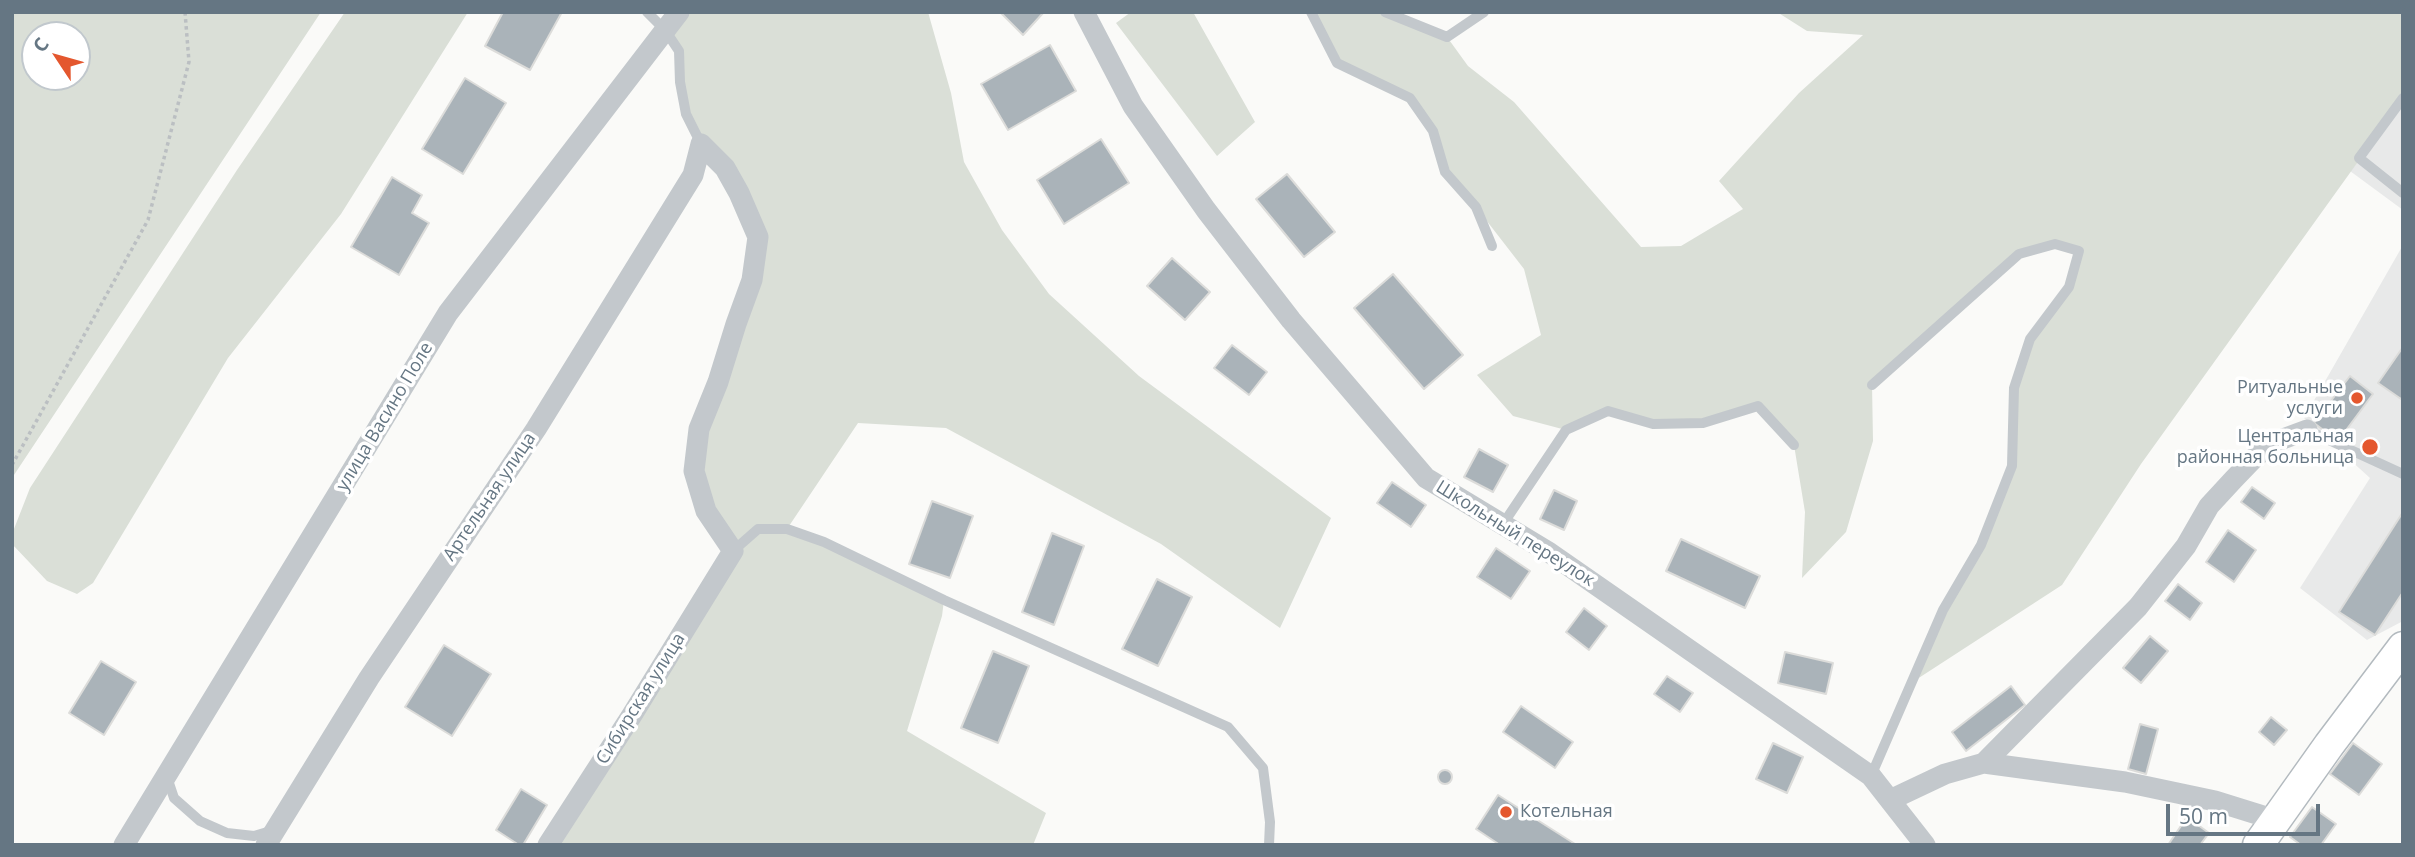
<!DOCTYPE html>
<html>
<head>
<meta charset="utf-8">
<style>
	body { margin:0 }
	#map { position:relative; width:2415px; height:857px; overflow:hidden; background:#fafaf8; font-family:"Open Sans",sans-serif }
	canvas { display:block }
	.frame { position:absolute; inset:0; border:14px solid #657683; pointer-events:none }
	.north { position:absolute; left:21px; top:21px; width:70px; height:70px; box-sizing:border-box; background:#fff; border:2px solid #c1c8cd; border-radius:50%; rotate:306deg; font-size:19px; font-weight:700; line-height:28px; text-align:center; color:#657683 }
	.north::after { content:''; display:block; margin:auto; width:24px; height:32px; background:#e4572e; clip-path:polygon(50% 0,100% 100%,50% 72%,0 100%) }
	.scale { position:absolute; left:2166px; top:804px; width:154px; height:32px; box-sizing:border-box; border:4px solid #657683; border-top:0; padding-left:9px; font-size:21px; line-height:24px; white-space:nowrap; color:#657683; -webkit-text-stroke:5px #fff; paint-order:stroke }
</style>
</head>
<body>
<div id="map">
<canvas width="2415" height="857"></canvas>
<div class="frame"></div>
<div class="north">С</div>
<div class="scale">50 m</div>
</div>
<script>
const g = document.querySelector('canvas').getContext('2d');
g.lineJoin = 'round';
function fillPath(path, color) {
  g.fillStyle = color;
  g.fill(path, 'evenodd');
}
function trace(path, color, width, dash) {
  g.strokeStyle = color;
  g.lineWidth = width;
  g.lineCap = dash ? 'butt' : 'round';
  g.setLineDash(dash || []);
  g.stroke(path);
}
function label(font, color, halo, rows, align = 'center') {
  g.font = font + ' "Open Sans",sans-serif';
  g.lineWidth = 7;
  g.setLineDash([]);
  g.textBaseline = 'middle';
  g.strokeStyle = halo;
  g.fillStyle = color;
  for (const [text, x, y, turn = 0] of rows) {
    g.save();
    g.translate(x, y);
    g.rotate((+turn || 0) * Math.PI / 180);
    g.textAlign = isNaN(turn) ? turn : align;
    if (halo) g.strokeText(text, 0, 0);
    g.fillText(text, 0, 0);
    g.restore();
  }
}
const built = new Path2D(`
	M2403,102V210L2350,171Z
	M2403,245V621L2367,640L2300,588L2370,478L2304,418Z`);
const green = new Path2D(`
	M12,12H321L12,478ZM77,35V77H35V35Z
	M345,12H468L341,214L228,358L93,583L77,594L47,581L12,544V534L30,488L237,170Z
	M679,12H928L951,93L964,162L1002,230L1049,294L1139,376L1331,518L1280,628L1161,544L946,428L858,423L787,529L944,600L942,616L907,731L1046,813L1033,845H548L732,551L694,471L758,237L686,114L679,51L665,30Z
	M1131,12H1193L1255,122L1217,156L1116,23Z
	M1311,12H1385L1447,37L1468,66L1514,102L1641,247L1681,246L1743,209L1719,181L1799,93L1863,35L1807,31L1777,12H2403V99L2141,464L2062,585L1911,683L1981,545L2012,466L2014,388L2030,339L2069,287L2079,251L2055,244L2019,254L1872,384L1873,441L1846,532L1802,578L1805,512L1794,445L1758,406L1703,423L1653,424L1608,411L1566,430L1513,416L1477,375L1541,335L1524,269L1476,207L1445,172L1433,131L1410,98L1337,63Z`);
const building = new Path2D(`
	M503,12H562L530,70L485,46Z
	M1000,12H1044L1023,35Z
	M1050,45L1076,91L1008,130L981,84Z
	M465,78L506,103L463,174L422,149Z
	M1101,139L1129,183L1064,224L1037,180Z
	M1287,174L1335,232L1304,257L1256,199Z
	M392,177L422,195L412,213L429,223L399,275L351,247Z
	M1172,258L1210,292L1185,320L1147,286Z
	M1393,274L1463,355L1424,389L1354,308Z
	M1232,345L1267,372L1249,395L1214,368Z
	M2403,347V396L2401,399L2378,383Z
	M2350,376L2373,394L2338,441L2314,423Z
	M1479,449L1508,465L1493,492L1464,477Z
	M1392,482L1426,505L1411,527L1377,503Z
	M2252,487L2275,503L2264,519L2241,502Z
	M1554,490L1577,501L1564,530L1540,519Z
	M932,501L973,516L950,578L909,564Z
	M2403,512V592L2375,635L2339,612Z
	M2228,530L2256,550L2234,582L2206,562Z
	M1052,533L1084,546L1054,625L1022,612Z
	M1681,539L1760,576L1745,608L1666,571Z
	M1496,548L1530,571L1511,599L1477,577Z
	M1157,579L1192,597L1158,666L1122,649Z
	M2178,584L2202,603L2190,620L2165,601Z
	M1584,608L1607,626L1589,650L1566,632Z
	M2150,636L2168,651L2141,683L2123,668Z
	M444,645L491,674L452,736L405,707Z
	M993,651L1029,666L998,743L961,728Z
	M1785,652L1833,663L1826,694L1778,683Z
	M101,661L136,682L104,735L69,713Z
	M1667,676L1693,693L1680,712L1654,694Z
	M2011,686L2025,705L1966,751L1952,732Z
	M1521,706L1573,742L1555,768L1503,732Z
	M2271,717L2287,730L2274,745L2259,732Z
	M2140,724L2158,729L2146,774L2128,769Z
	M1773,743L1803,757L1787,793L1756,779Z
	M2353,743L2382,764L2359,795L2330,774Z
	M1438 777a7 7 0 1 1 14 0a7 7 0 1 1-14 0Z
	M521,789L547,805L523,845H519L496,830Z
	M1498,795L1575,844L1574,845H1500L1476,829Z
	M2312,807L2336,824L2321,845H2301L2290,837Z
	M2187,817L2209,833L2200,845H2168Z`);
const path = new Path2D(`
	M12,465L148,220L189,62L185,12`);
const lane = new Path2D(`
	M647,12L665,30L679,51L680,82L686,114L701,144
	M1311,12L1337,63L1410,98L1433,131L1445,172L1476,207L1492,246
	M1385,12L1447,37L1484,12
	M2403,98L2359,158L2403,193
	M2307,430L2403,474
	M1503,524L1566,430L1608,411L1653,424L1703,423L1758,406L1794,445
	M733,551L758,529H787L824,542L944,600L1228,727L1263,768L1270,822L1269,845
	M1871,776L1943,610L1981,545L2012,466L2014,388L2030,339L2069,287L2079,251L2055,244L2019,254L1872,385
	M167,777L174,798L200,821L227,833L254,836L274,830`);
const street = new Path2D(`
	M1084,12L1133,106L1206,210L1291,320L1426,478L1550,553L1871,776L1925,845
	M1984,763L2138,607L2186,546L2209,506L2233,480L2256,456L2280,440L2307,430
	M1890,800L1945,774L1984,763L2125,782L2215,801L2276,820
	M124,845L448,313L679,12
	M266,845L369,678L536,429L693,175L701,144
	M548,845L632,715L733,551L706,511L694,471L699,429L718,382L736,324L752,280L758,237L739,193L725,168L701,144`);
const secondary = new Path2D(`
	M2258,845L2329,745L2403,647`);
const markers = [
	[2357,398,7,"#e4572e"],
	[2370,447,9,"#e4572e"],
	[1506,812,7,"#e4572e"]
];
const poiNames = [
	["Ритуальные",2343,388],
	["услуги",2343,409],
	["Центральная",2354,437],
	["районная больница",2354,458],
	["Котельная",1520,812,"left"]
];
const streetNames = [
	["улица Васино Поле",385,417,-59],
	["Артельная улица",490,497,-56],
	["Школьный переулок",1515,534,32],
	["Сибирская улица",641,699,-58]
];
fillPath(built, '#e8e9e9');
fillPath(green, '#dadfd7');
fillPath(building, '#aab3b9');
trace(building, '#dcdcda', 2);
trace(secondary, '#b3babf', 33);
trace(path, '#bbbfc2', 3.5, [3.5, 3.5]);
trace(lane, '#c3c8cc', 10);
trace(street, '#c3c8cc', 21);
trace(secondary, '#fff', 30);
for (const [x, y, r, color] of markers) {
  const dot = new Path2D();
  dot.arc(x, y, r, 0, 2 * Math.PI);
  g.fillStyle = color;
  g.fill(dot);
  trace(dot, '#fff', 2.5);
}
label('18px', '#657683', '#fff', poiNames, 'right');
label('18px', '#657683', '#fff', streetNames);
</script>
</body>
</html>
